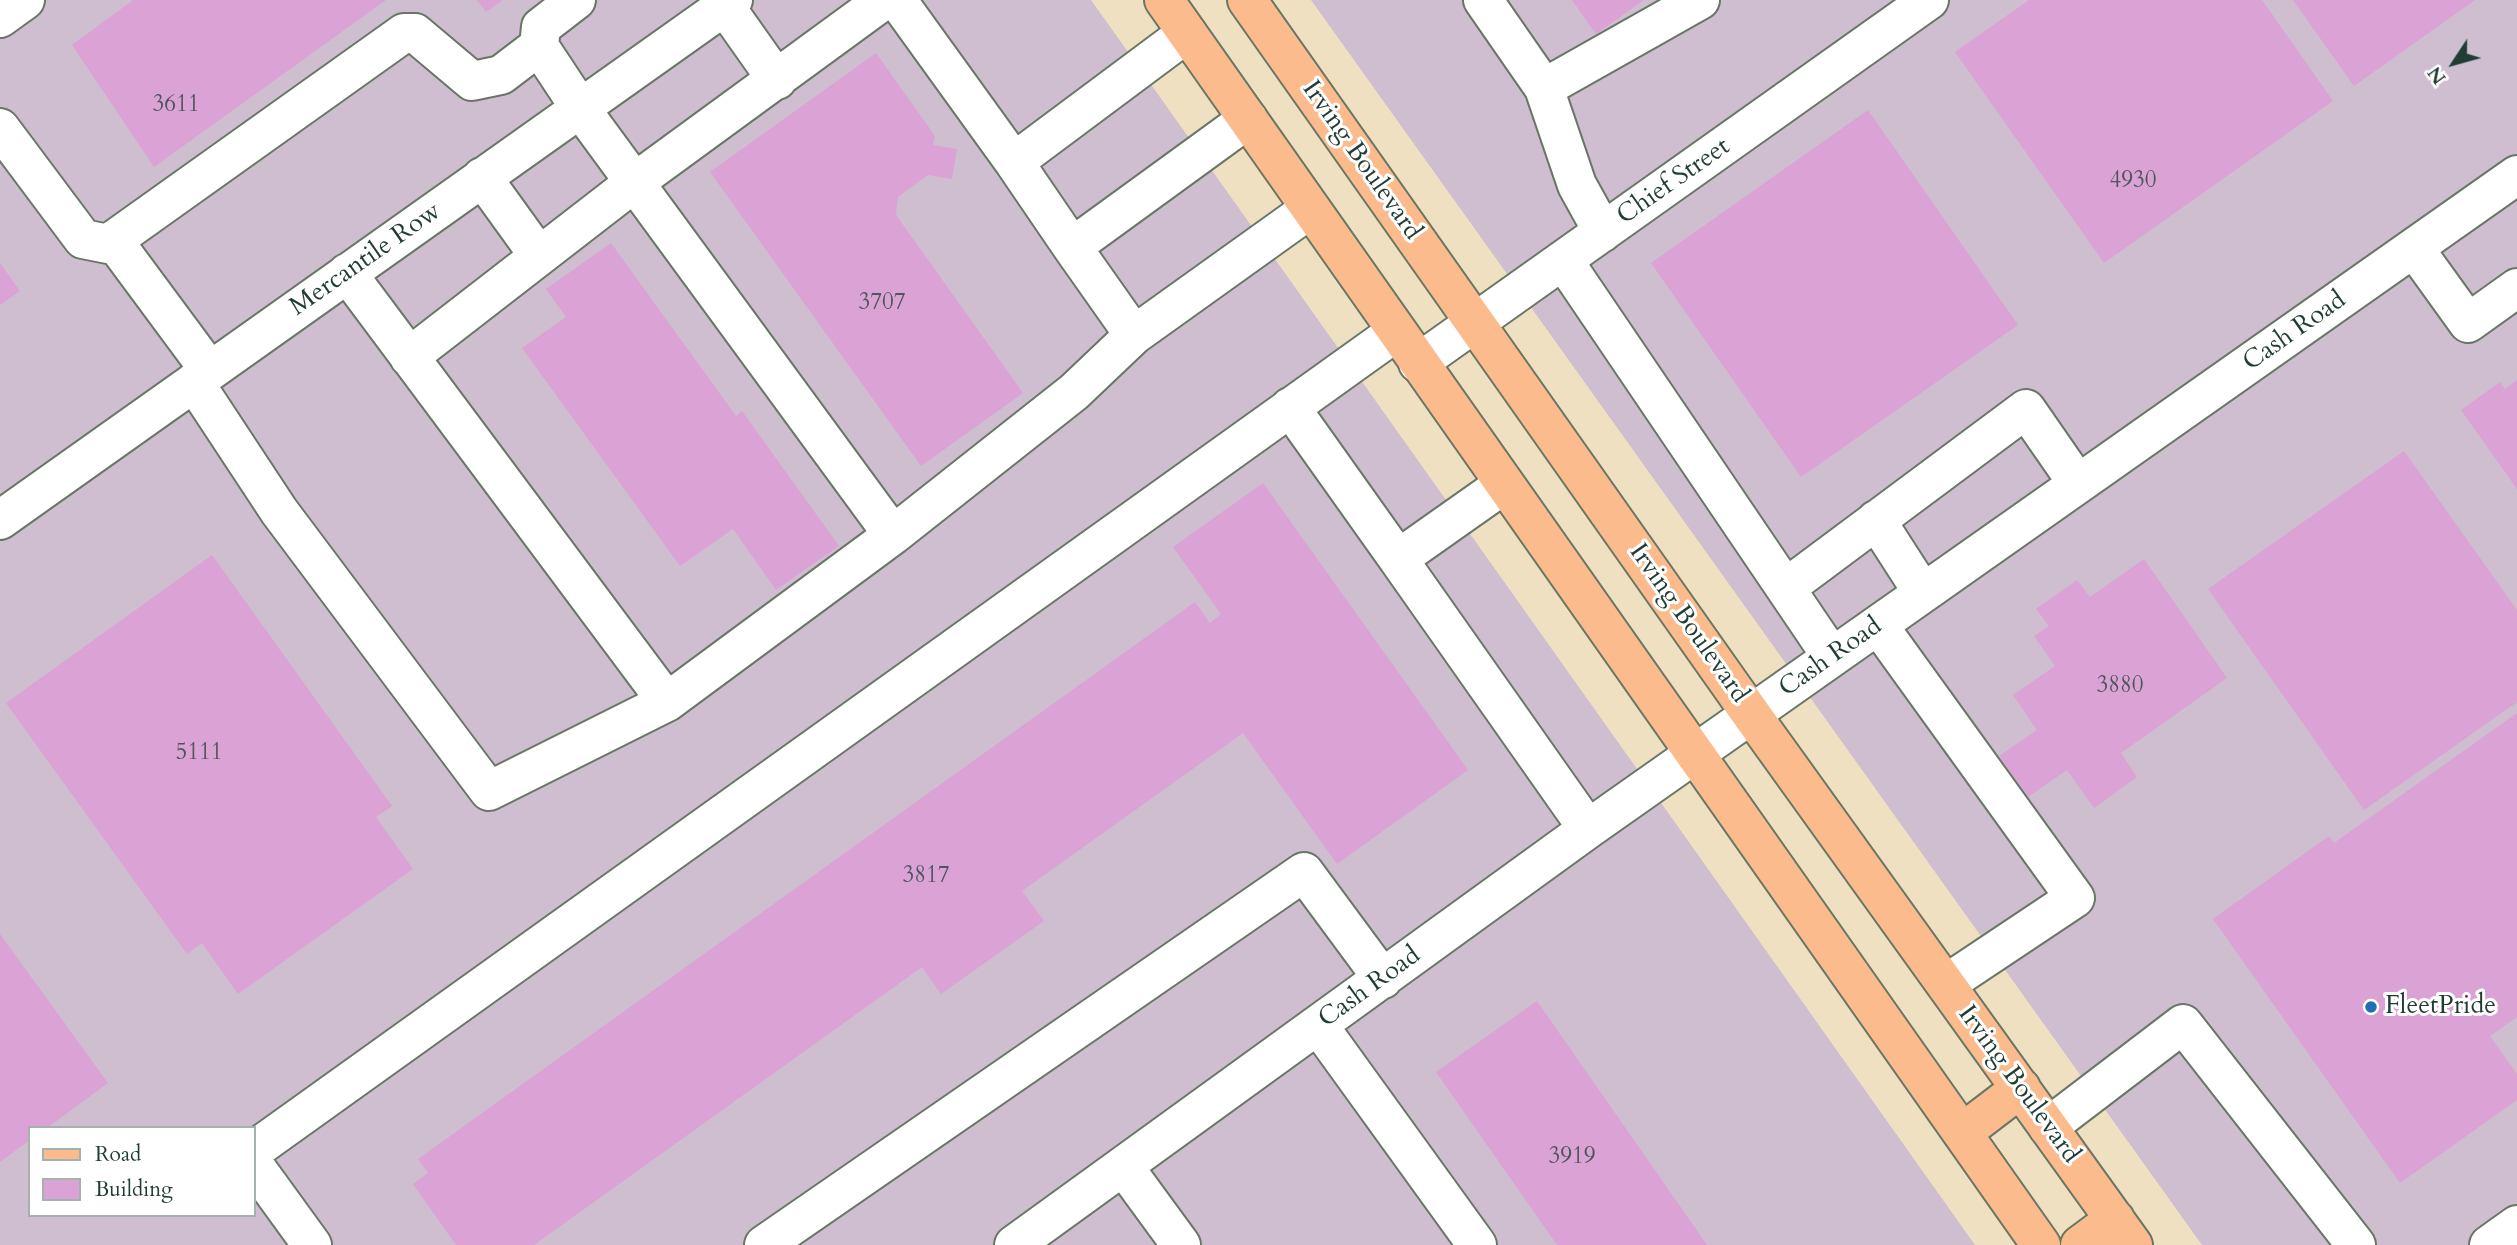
<!DOCTYPE html>
<html>
<head>
<meta charset="utf-8">
<style>
	body { margin:0 }
	#map { position:relative; width:2517px; height:1245px; overflow:hidden; background:#efe0c1; font-family:Cardo,serif }
	canvas { display:block }
	.legend { position:absolute; left:28px; top:1126px; width:228px; height:91px; box-sizing:border-box; background:#fff; border:2px solid #a5b1ae; margin:0; padding:9px 12px; list-style:none; font-size:21px; color:#1f3d34 }
	.legend li { display:flex; align-items:center; gap:14px; height:35px }
	.legend b { width:35px; border:2px solid #a5b1ae }
	.north { position:absolute; left:2419px; top:28px; width:70px; height:70px; -webkit-text-stroke:5px #fff; paint-order:stroke; rotate:234deg; font-size:19px; font-weight:700; line-height:28px; text-align:center; color:#1f3d34 }
	.north::after { content:''; display:block; margin:auto; width:24px; height:32px; background:#1f3d34; clip-path:polygon(50% 0,100% 100%,50% 72%,0 100%) }
</style>
</head>
<body>
<div id="map">
<canvas width="2517" height="1245"></canvas>
<ul class="legend">
<li><b style="height:9px;background:#fbbb8d"></b>Road</li>
<li><b style="height:19px;background:#dba3d5"></b>Building</li>
</ul>
<div class="north">N</div>
</div>
<script>
const g = document.querySelector('canvas').getContext('2d');
g.lineJoin = 'round';
function fillPath(path, color) {
  g.fillStyle = color;
  g.fill(path, 'evenodd');
}
function trace(path, color, width, dash) {
  g.strokeStyle = color;
  g.lineWidth = width;
  g.lineCap = dash ? 'butt' : 'round';
  g.setLineDash(dash || []);
  g.stroke(path);
}
function label(font, color, halo, rows, align = 'center') {
  g.font = font + ' Cardo,serif';
  g.lineWidth = 6;
  g.setLineDash([]);
  g.textBaseline = 'middle';
  g.strokeStyle = halo;
  g.fillStyle = color;
  for (const [text, x, y, turn = 0] of rows) {
    g.save();
    g.translate(x, y);
    g.rotate((+turn || 0) * Math.PI / 180);
    g.textAlign = isNaN(turn) ? turn : align;
    if (halo) g.strokeText(text, 0, 0);
    g.fillText(text, 0, 0);
    g.restore();
  }
}
const industrial = new Path2D(`
	M0,0H1091L1975,1245H0ZM30,1128H254V1215H30Z
	M1311,0H2517V1245H2202Z`);
const building = new Path2D(`
	M133,0H386L154,167L72,45Z
	M477,0H503L486,12Z
	M1572,0H1644L1596,34Z
	M2029,0H2262L2333,101L2104,263L1955,52Z
	M2293,0H2475L2354,86Z
	M876,53L935,136L933,145L957,149L952,179L928,175L898,197L896,215L1023,393L921,466L710,172Z
	M1868,110L2018,325L1801,477L1651,263Z
	M611,243L736,416L742,411L839,546L776,590L733,529L680,566L522,348L566,317L546,289Z
	M0,263L20,291L0,305Z
	M2517,380V489L2461,410L2500,382L2505,389Z
	M2404,451L2517,610V702L2364,810L2208,589Z
	M1263,483L1468,770L1337,864L1243,733L1022,891L1044,921L941,994L922,967L534,1245H456L413,1184L428,1173L418,1159L1195,602L1210,623L1221,614L1173,547Z
	M212,555L392,806L376,817L413,869L238,994L202,943L187,954L6,703Z
	M2144,559L2227,678L2121,753L2137,777L2094,808L2067,770L2028,797L1999,756L2037,730L2013,695L2055,666L2034,636L2049,626L2036,609L2077,580L2090,597Z
	M2517,713V1017L2490,1036L2517,1074V1100L2400,1183L2213,919L2329,836L2334,843Z
	M0,934L108,1083L47,1128H30V1140L0,1162Z
	M1537,1001L1707,1245H1557L1436,1072Z`);
const minor = new Path2D(`
	M576,0L541,27L539,46L580,108L893,535L1074,392L1134,335L1310,209
	M897,0L1014,162
	M1483,0L1544,88L1700,0
	M724,5L777,80
	M0,18L25,0
	M1544,88L1577,185L1603,232
	M0,128L83,239L108,244L404,33H415L472,81L501,75L539,46
	M482,177L539,256
	M113,240L210,371
	M1072,247L1014,162L1187,33
	M2414,248L2468,323L2517,288
	M1563,260L1832,657
	M347,273L667,702
	M1134,335L1072,247L1248,119
	M409,357L635,182L884,0
	M1418,363L1929,0
	M194,382L279,511L489,791L667,702L893,535
	M1290,407L1398,559
	M1503,485L1398,559L1588,829
	M0,520L733,0
	M1876,520L1923,593
	M1787,587L2026,409L2078,484
	M1878,625L2075,898L1946,984
	M1318,1025L1477,1245
	M2048,1127L2183,1024L2356,1245
	M254,1150L1396,332
	M254,1165L312,1245
	M1124,1167L1181,1245
	M764,1245L1304,872L1383,979
	M1014,1245L1588,829L2517,175
	M2489,1245L2517,1225`);
const major = new Path2D(`
	M1164,0L2041,1245
	M1247,0L1751,714L2133,1245
	M1962,1133L2021,1088
	M2080,1245L2115,1219`);
const markers = [
	[2371,1007,7,"#1f6fb2"]
];
const numberNames = [
	["3611",176,106],
	["4930",2133,182],
	["3707",882,304],
	["3880",2120,687],
	["5111",199,754],
	["3817",926,877],
	["3919",1572,1158]
];
const streetNames = [
	["Irving Boulevard",1361,161,55],
	["Chief Street",1674,182,-35],
	["Mercantile Row",366,260,-35],
	["Cash Road",2295,332,-35],
	["Irving Boulevard",1688,624,55],
	["Cash Road",1831,658,-35],
	["Cash Road",1370,988,-36],
	["Irving Boulevard",2018,1085,54]
];
const poiNames = [
	["FleetPride",2385,1007]
];
fillPath(industrial, '#cfbdd0');
fillPath(building, '#dba3d5');
trace(minor, '#687665', 42);
trace(major, '#687665', 42);
trace(minor, '#fff', 38);
trace(major, '#fbbb8d', 38);
for (const [x, y, r, color] of markers) {
  const dot = new Path2D();
  dot.arc(x, y, r, 0, 2 * Math.PI);
  g.fillStyle = color;
  g.fill(dot);
  trace(dot, '#fff', 2.5);
}
label('23px', '#4e565c', null, numberNames);
label('26px', '#1f3d34', '#fff', streetNames);
label('26px', '#1f3d34', '#fff', poiNames, 'left');
</script>
</body>
</html>
